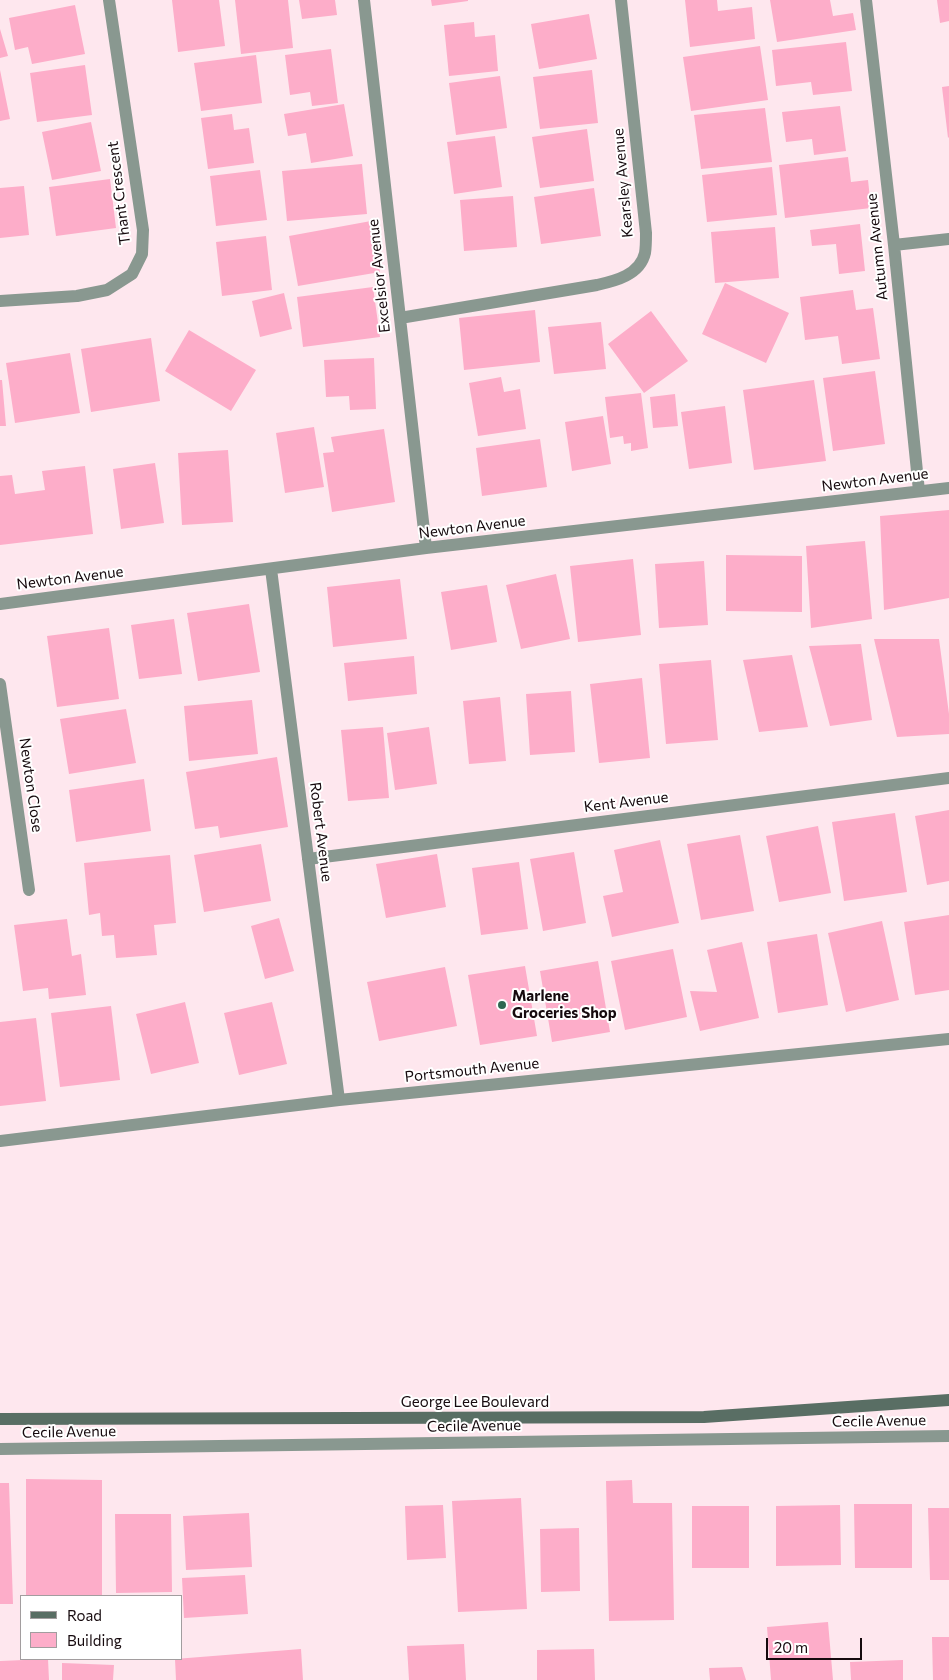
<!DOCTYPE html>
<html>
<head>
<meta charset="utf-8">
<style>
	body { margin:0 }
	#map { position:relative; width:949px; height:1680px; overflow:hidden; background:#fee7ee; font-family:Commissioner,sans-serif }
	canvas { display:block }
	.legend { position:absolute; left:20px; top:1595px; width:162px; height:65px; box-sizing:border-box; background:#fff; border:1px solid #a29d9f; margin:0; padding:6px 9px; list-style:none; font-size:15px; color:#160a0e }
	.legend li { display:flex; align-items:center; gap:10px; height:25px }
	.legend b { width:25px; border:1px solid #a29d9f }
	.scale { position:absolute; left:766px; top:1638px; width:96px; height:22px; box-sizing:border-box; border:2px solid #160a0e; border-top:0; padding-left:6px; font-size:15px; line-height:18px; white-space:nowrap; color:#160a0e; -webkit-text-stroke:4px #fff; paint-order:stroke }
</style>
</head>
<body>
<div id="map">
<canvas width="949" height="1680"></canvas>
<ul class="legend">
<li><b style="height:6px;background:#596e64"></b>Road</li>
<li><b style="height:14px;background:#fdadc9"></b>Building</li>
</ul>
<div class="scale">20 m</div>
</div>
<script>
const g = document.querySelector('canvas').getContext('2d');
g.lineJoin = 'round';
function fillPath(path, color) {
  g.fillStyle = color;
  g.fill(path, 'evenodd');
}
function trace(path, color, width, dash) {
  g.strokeStyle = color;
  g.lineWidth = width;
  g.lineCap = dash ? 'butt' : 'round';
  g.setLineDash(dash || []);
  g.stroke(path);
}
function label(font, color, halo, rows, align = 'center') {
  g.font = font + ' Commissioner,sans-serif';
  g.lineWidth = 4;
  g.setLineDash([]);
  g.textBaseline = 'middle';
  g.strokeStyle = halo;
  g.fillStyle = color;
  for (const [text, x, y, turn = 0] of rows) {
    g.save();
    g.translate(x, y);
    g.rotate((+turn || 0) * Math.PI / 180);
    g.textAlign = isNaN(turn) ? turn : align;
    if (halo) g.strokeText(text, 0, 0);
    g.fillText(text, 0, 0);
    g.restore();
  }
}
const building = new Path2D(`
	M172,0H219L225,46L178,52Z
	M235,0H288L293,48L241,54Z
	M299,0H335L337,15L302,19Z
	M431,0H468V1L432,6Z
	M685,0H717L718,11L752,7L755,39L690,47Z
	M770,0H830L833,16L853,13L856,30L777,42Z
	M937,0H949V21L940,23Z
	M75,5L85,54L32,64L28,47L15,50L9,18Z
	M589,14L597,59L539,69L531,24Z
	M474,22L475,37L495,35L498,71L449,76L444,25Z
	M0,29L8,56L0,58Z
	M846,42L852,91L813,95L811,82L776,86L772,50Z
	M760,46L768,100L691,111L683,57Z
	M331,49L338,103L312,106L310,92L290,95L285,55Z
	M256,55L262,103L201,111L194,63Z
	M85,65L92,115L37,122L30,73Z
	M0,70L10,119L0,121Z
	M592,70L598,123L540,129L533,77Z
	M500,76L507,128L456,135L449,83Z
	M949,86V137L948,138L942,87Z
	M344,104L353,156L311,163L306,133L288,136L284,114Z
	M840,106L846,151L814,155L812,139L786,142L782,112Z
	M765,108L772,162L701,169L694,115Z
	M232,114L234,130L249,128L254,163L208,169L201,118Z
	M91,122L101,171L52,180L42,132Z
	M587,129L594,181L540,188L532,137Z
	M495,136L502,187L454,194L447,142Z
	M848,157L851,182L868,180L871,208L785,218L779,165Z
	M362,164L367,214L287,221L282,171Z
	M772,167L777,215L707,222L702,175Z
	M260,170L267,220L216,226L210,176Z
	M110,179L116,228L56,236L49,187Z
	M24,186L29,235L0,238V188Z
	M594,188L601,236L541,244L534,197Z
	M513,196L517,247L464,251L460,200Z
	M371,221L380,272L298,286L289,236Z
	M860,224L865,271L839,274L836,244L812,246L810,230Z
	M775,227L779,278L715,283L711,232Z
	M266,236L272,290L222,296L216,242Z
	M725,283L789,313L766,363L702,334Z
	M373,287L380,337L303,347L297,297Z
	M853,290L856,310L873,308L880,359L842,364L838,336L805,340L800,297Z
	M284,293L292,329L260,337L252,301Z
	M535,310L540,362L464,370L459,318Z
	M651,311L688,361L644,393L608,344Z
	M601,322L606,369L554,374L548,327Z
	M189,330L256,370L231,411L165,371Z
	M151,338L160,401L91,412L81,349Z
	M70,353L80,413L15,423L6,363Z
	M374,358L376,409L350,410L349,396L326,397L324,360Z
	M875,371L885,444L833,451L823,378Z
	M501,377L504,392L520,389L526,429L478,436L469,383Z
	M0,380H2L6,426H0Z
	M814,380L826,461L754,470L743,390Z
	M641,393L648,448L631,451V443L624,444L623,436L610,438L605,397Z
	M675,394L678,426L653,428L650,397Z
	M725,406L732,463L689,469L681,412Z
	M603,416L611,464L572,471L565,422Z
	M314,427L324,487L285,493L276,433Z
	M384,429L395,502L332,512L323,453L334,452L331,437Z
	M540,439L547,487L482,496L476,448Z
	M228,450L233,522L182,525L178,453Z
	M155,463L164,523L121,529L113,469Z
	M85,466L93,534L0,545V476L12,475L15,494L45,490L42,471Z
	M949,510V598L884,610L880,516Z
	M865,541L872,619L811,628L806,546Z
	M726,555L802,556V612L726,611Z
	M633,559L641,635L578,642L570,566Z
	M704,561L708,625L659,628L655,564Z
	M556,574L570,639L521,649L506,585Z
	M400,579L407,639L333,647L327,587Z
	M487,585L497,642L451,650L441,592Z
	M249,604L260,672L198,681L187,613Z
	M174,619L182,674L139,679L131,625Z
	M109,628L119,699L57,707L47,636Z
	M874,639H939L949,714V734L897,737Z
	M861,644L872,720L830,726L809,646Z
	M792,655L808,727L759,732L743,660Z
	M414,656L417,694L348,701L344,663Z
	M711,660L718,740L666,744L659,664Z
	M642,678L650,758L599,763L590,684Z
	M571,691L575,752L530,755L526,694Z
	M500,697L506,761L469,764L463,701Z
	M252,700L258,754L189,761L184,706Z
	M126,709L136,763L69,774L60,719Z
	M383,727L389,798L348,801L341,730Z
	M429,727L437,784L395,790L387,733Z
	M277,757L288,827L220,838L218,826L195,829L186,772Z
	M144,779L151,831L76,842L69,790Z
	M949,810V881L927,885L915,816Z
	M895,813L907,892L844,901L832,822Z
	M818,826L831,893L779,902L766,836Z
	M740,835L754,911L701,920L687,844Z
	M660,840L679,923L612,937L603,896L623,892L614,850Z
	M261,844L271,901L204,912L194,855Z
	M574,852L586,923L543,931L530,859Z
	M437,854L446,907L386,918L376,864Z
	M170,855L176,923L154,925L157,955L116,958L114,935L102,936L100,913L89,915L84,863Z
	M519,862L528,929L481,935L472,868Z
	M949,915V990L915,995L904,922Z
	M279,918L294,971L265,979L251,926Z
	M67,919L72,956L81,954L86,995L49,999L48,988L23,991L14,925Z
	M882,921L899,1000L846,1012L828,933Z
	M817,934L828,1005L778,1013L767,942Z
	M742,942L759,1018L700,1031L690,991L717,992L707,950Z
	M673,949L687,1017L625,1030L611,961Z
	M598,961L610,1032L552,1042L540,971Z
	M525,966L537,1036L480,1045L468,975Z
	M445,967L457,1026L379,1041L367,982Z
	M185,1002L199,1063L151,1074L136,1014Z
	M272,1002L287,1064L239,1075L224,1013Z
	M111,1006L120,1080L60,1087L51,1013Z
	M36,1018L46,1101L0,1106V1022Z
	M26,1479L102,1480V1596H26Z
	M632,1480L633,1503H672L674,1620L609,1621L606,1481Z
	M0,1483H9L13,1604H0Z
	M521,1498L527,1609L458,1612L452,1501Z
	M854,1504H912V1568H855Z
	M443,1505L446,1558L407,1560L405,1506Z
	M840,1505L841,1565L776,1566V1506Z
	M692,1506H749V1568H692Z
	M928,1508H949V1580H930Z
	M249,1513L252,1567L186,1570L183,1516Z
	M115,1514H171L172,1592L116,1593Z
	M579,1528L580,1591L541,1592L540,1529Z
	M245,1575L248,1614L184,1618L182,1578Z
	M828,1622L833,1680H771L767,1627Z
	M932,1637H949V1680H933Z
	M464,1644L466,1680H409L407,1646Z
	M301,1649L303,1680H176L175,1659Z
	M594,1649L595,1680H537V1650Z
	M48,1659L49,1680H0V1661Z
	M903,1660V1680H851L850,1662Z
	M62,1663L114,1665L113,1680H62Z
	M742,1667L746,1680H710L709,1668Z`);
const street = new Path2D(`
	M364,0L426,548
	M866,0L894,245L919,491
	M894,245L949,239
	M0,301L77,296L107,290L132,274L142,254L143,230L109,0
	M400,318L597,285C615,281 640,275 645,253C646,247 646,239 646,233L621,0
	M271,569L339,1100
	M0,604L426,548L949,488
	M0,684L29,890
	M308,859L949,778
	M0,1141L339,1100L949,1039
	M0,1449L949,1436`);
const secondary = new Path2D(`
	M0,1419L704,1417L949,1400`);
const markers = [
	[502,1005,5,"#2f6851"]
];
const streetNames = [
	["Kearsley Avenue",623,183,-95],
	["Thant Crescent",119,193,-97],
	["Autumn Avenue",877,247,-96],
	["Excelsior Avenue",379,276,-96],
	["Newton Avenue",875,480,-7],
	["Newton Avenue",472,527,-7],
	["Newton Avenue",70,578,-7],
	["Newton Close",31,785,82],
	["Kent Avenue",626,802,-7],
	["Robert Avenue",321,832,83],
	["Portsmouth Avenue",472,1070,-6],
	["George Lee Boulevard",475,1402],
	["Cecile Avenue",879,1421,-1],
	["Cecile Avenue",474,1426,-1],
	["Cecile Avenue",69,1432,-1]
];
const poiNames = [
	["Marlene",512,996],
	["Groceries Shop",512,1013]
];
fillPath(building, '#fdadc9');
trace(street, '#899890', 12);
trace(secondary, '#596e64', 12);
for (const [x, y, r, color] of markers) {
  const dot = new Path2D();
  dot.arc(x, y, r, 0, 2 * Math.PI);
  g.fillStyle = color;
  g.fill(dot);
  trace(dot, '#fff', 2);
}
label('15px', '#160a0e', '#fff', streetNames);
label('bold 15px', '#160a0e', '#fff', poiNames, 'left');
</script>
</body>
</html>
